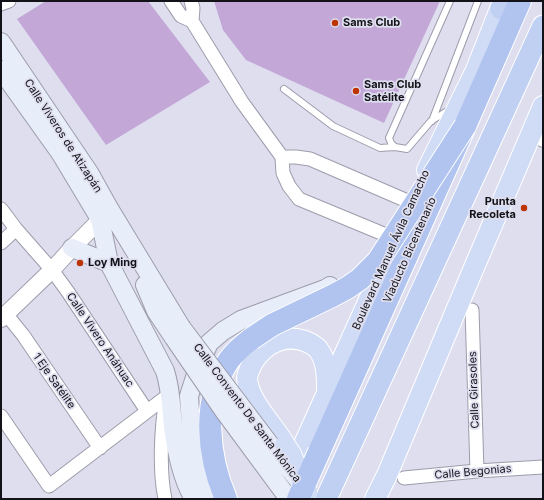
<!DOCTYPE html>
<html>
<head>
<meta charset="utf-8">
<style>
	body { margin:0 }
	#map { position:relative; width:544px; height:500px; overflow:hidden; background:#dfdeef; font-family:Inter,sans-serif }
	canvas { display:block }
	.frame { position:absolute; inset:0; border:2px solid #121218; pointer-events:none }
</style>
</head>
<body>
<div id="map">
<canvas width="544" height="500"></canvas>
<div class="frame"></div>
</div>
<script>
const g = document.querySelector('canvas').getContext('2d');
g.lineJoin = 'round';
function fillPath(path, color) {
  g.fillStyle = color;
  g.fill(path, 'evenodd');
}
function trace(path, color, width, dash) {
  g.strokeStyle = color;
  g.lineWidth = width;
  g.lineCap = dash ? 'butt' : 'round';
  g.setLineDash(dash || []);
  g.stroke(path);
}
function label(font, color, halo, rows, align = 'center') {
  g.font = font + ' Inter,sans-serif';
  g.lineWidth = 3.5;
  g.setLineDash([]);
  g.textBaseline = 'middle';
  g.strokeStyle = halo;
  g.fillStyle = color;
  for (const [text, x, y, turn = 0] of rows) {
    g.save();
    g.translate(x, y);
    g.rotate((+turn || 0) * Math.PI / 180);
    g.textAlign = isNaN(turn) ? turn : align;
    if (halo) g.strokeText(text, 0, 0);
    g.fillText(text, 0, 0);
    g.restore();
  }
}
const building = new Path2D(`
	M46,1H148L210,82L106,145L17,19Z
	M214,1H440L384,123L246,60L223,30Z`);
const service = new Path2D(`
	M284,89L333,126L380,148L395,147
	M449,110L431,121L407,149L395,147L391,143L389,138L450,1
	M432,121L478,1`);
const minor = new Path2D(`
	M171,1L181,16L192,21L242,102L282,157L283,173L289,186L299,199L386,235
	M191,1L193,8L192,21
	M1,4L9,1
	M282,157H296L310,159L405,200
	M1,209L16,229L52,270L68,292L147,411
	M1,243L16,229
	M472,310L477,471
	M6,314L23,335L100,448
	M1,416L49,486L166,397
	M404,478L477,471L543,467
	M165,499C159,470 161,428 166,399`);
const tertiary = new Path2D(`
	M542,112L543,139
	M1,319L52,270L72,248L107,213`);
const secondary = new Path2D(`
	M1,42L90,174L110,210L181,327
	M1,70L61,154L100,219L109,263L165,371C171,389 171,407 173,426C176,449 182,479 194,499
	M72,248L109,263
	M145,285L156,311L174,338
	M207,499L201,483L197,463L191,426L189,396L198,368L209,343L223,331L241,320L325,289L330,286`);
const primary = new Path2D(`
	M427,170L476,70L503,1
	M285,445C274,425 249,402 247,379C247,373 251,366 253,362C265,343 284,334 305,341C310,343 314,345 318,349C327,361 327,376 327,390
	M290,475L391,251
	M375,499L387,475L470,277L543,106`);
const trunk = new Path2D(`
	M501,9L511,1
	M326,499L543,26`);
const motorway = new Path2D(`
	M319,452L465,126L520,1
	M226,499C208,457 201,400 229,360C235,352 243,345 251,339`);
const secondaryBridge = new Path2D(`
	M181,327L277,454L300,482
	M174,338L224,411L289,499`);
const primaryBridge = new Path2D(`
	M285,445L291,454L307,492`);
const motorwayBridge = new Path2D(`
	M251,339L272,325L332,296L347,288L360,279L378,261L465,126
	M298,499L319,452`);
const markers = [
	[335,23,4,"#bc3400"],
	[356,91,4,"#bc3400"],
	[524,208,4,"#bc3400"],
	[80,263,4,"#bc3400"]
];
const poiNames = [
	["Sams Club",343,23],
	["Sams Club",364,85],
	["Satélite",364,98],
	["Punta",516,202,"right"],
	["Recoleta",516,215,"right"],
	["Loy Ming",88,263]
];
const streetNames = [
	["Calle Viveros de Atizapán",63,136,57],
	["Boulevard Manuel Ávila Camacho",391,250,-66],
	["Viaducto Bicentenario",410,250,-66],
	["Calle Vivero Anáhuac",100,340,56],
	["1 Eje Satélite",54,381,55],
	["Calle Girasoles",474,390,-92],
	["Calle Convento De Santa Mónica",247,413,53],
	["Calle Begonias",473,472,-5]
];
fillPath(building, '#c2a7d7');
trace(service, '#9d9cab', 8);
trace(minor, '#9d9cab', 15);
trace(tertiary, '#9d9cab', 18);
trace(secondary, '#9d9cab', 20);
trace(primary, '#fff', 22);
trace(trunk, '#fff', 23);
trace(motorway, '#fff', 24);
trace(service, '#fff', 6);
trace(minor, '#fff', 13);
trace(tertiary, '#fff', 16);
trace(secondary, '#e8edfa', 18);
trace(primary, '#d0dcf6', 20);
trace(trunk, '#c0d0f3', 21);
trace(motorway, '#b1c4f0', 22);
trace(secondaryBridge, '#9d9cab', 20, []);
trace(primaryBridge, '#fff', 22, []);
trace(motorwayBridge, '#fff', 24, []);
trace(secondaryBridge, '#e8edfa', 18);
trace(primaryBridge, '#d0dcf6', 20);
trace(motorwayBridge, '#b1c4f0', 22);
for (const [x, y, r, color] of markers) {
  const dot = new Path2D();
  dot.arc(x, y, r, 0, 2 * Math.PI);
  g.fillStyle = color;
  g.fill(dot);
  trace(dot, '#dfdeef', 1.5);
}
label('bold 11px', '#121218', '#dfdeef', poiNames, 'left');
label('11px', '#121218', '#dfdeef', streetNames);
</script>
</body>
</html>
